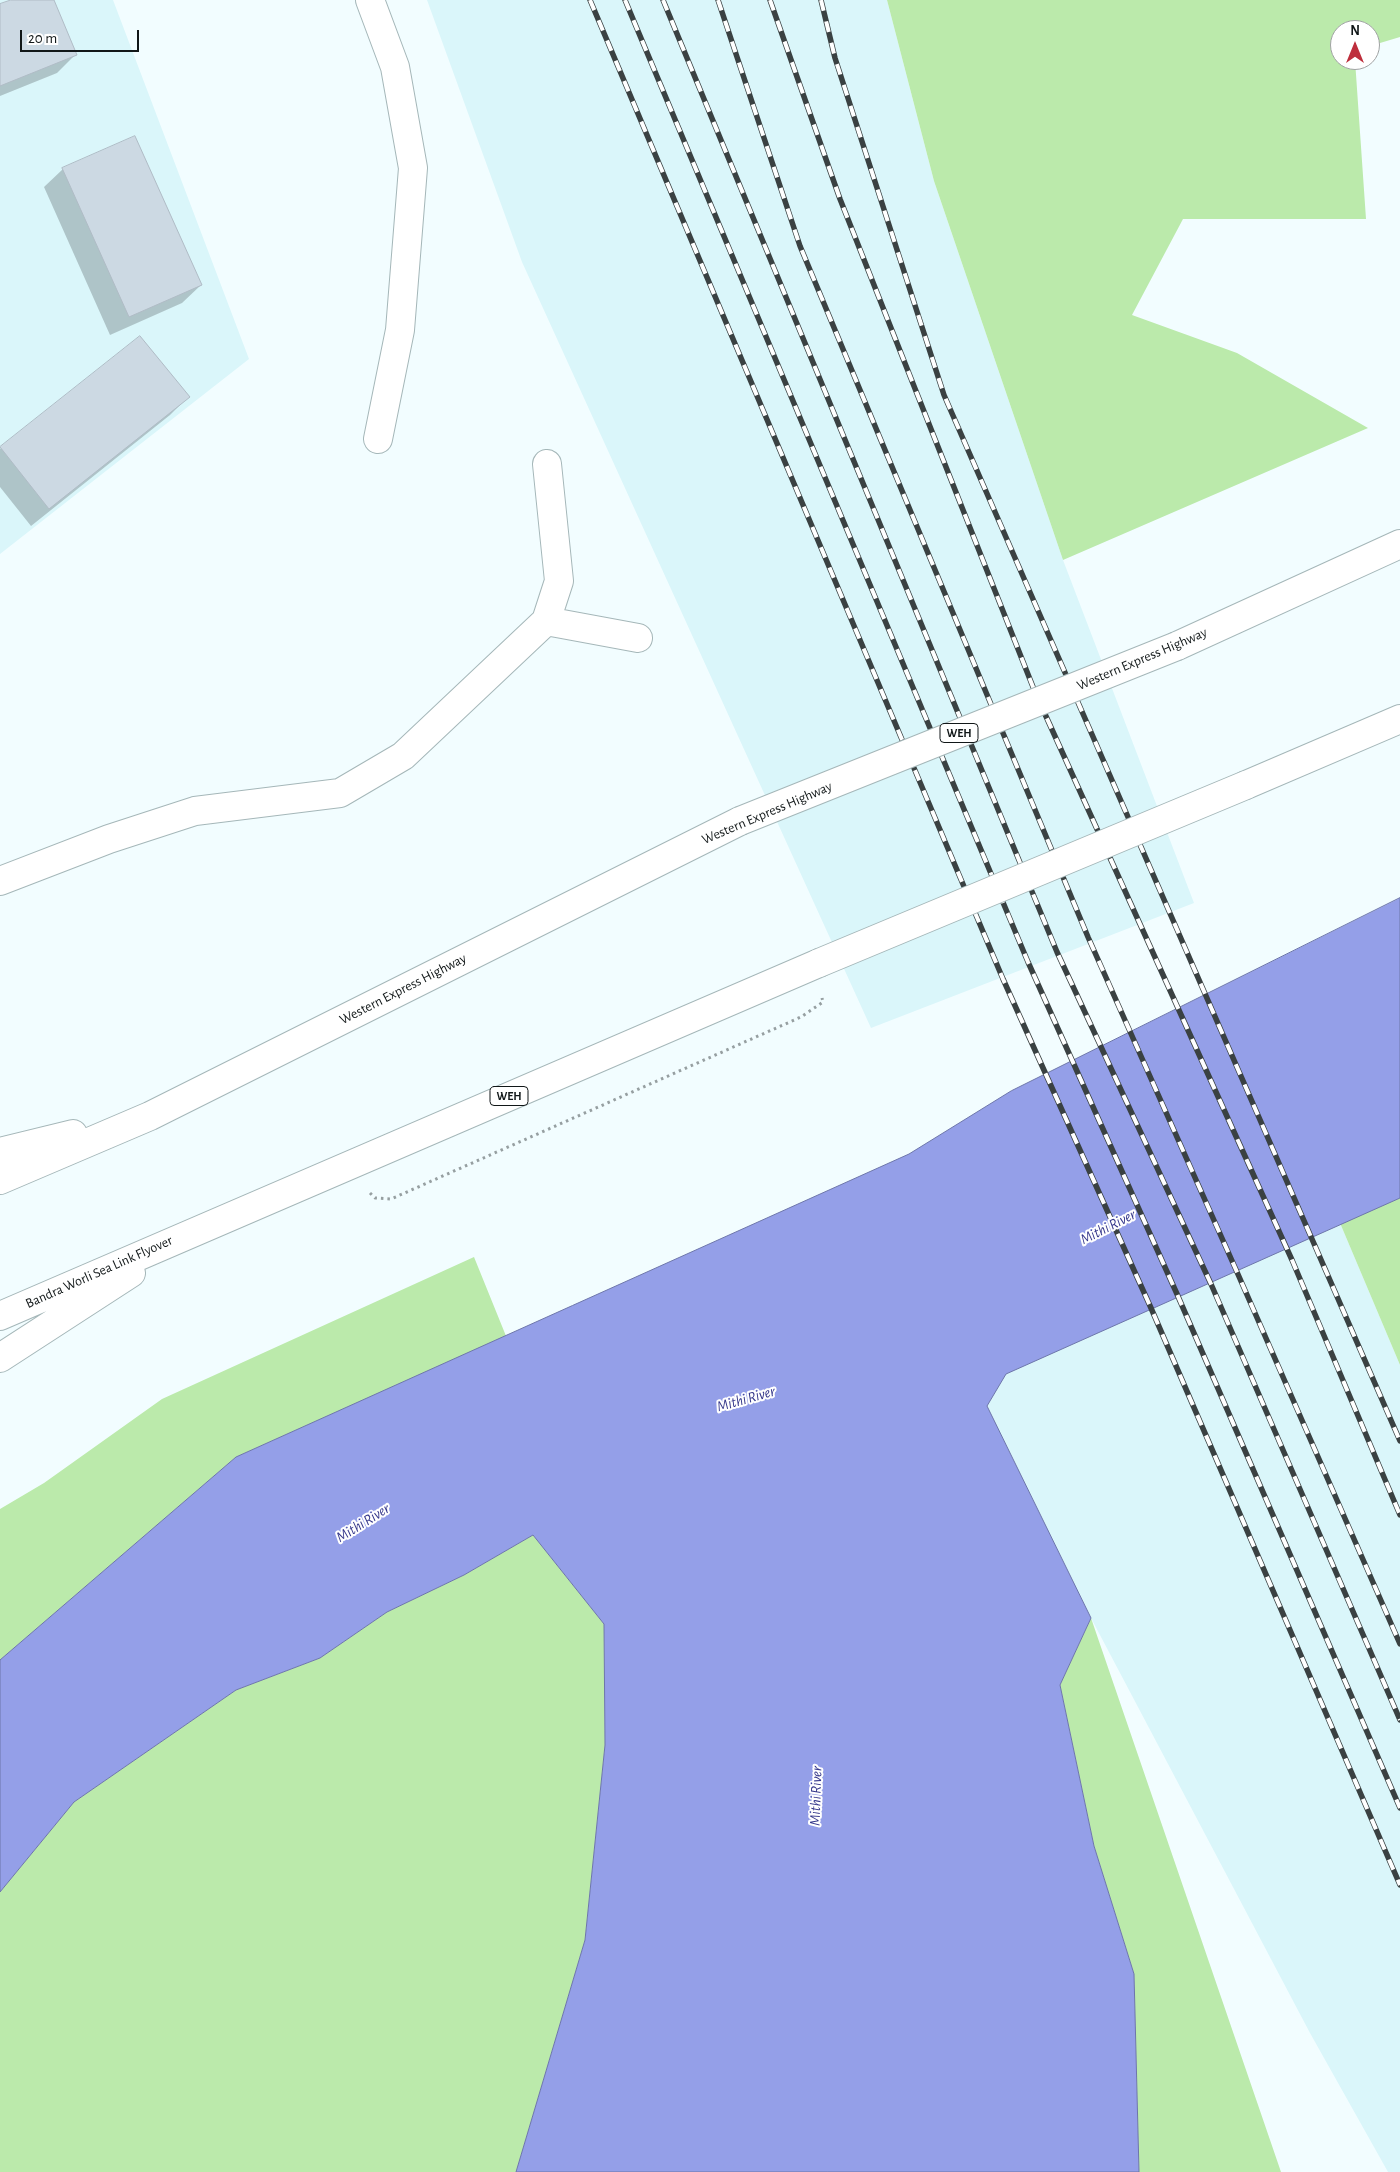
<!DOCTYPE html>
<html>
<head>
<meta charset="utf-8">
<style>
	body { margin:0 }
	#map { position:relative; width:1400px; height:2172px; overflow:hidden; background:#f2fdff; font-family:"Alegreya Sans",sans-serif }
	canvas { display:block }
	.north { position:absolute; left:1330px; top:20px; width:50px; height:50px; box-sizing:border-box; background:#fff; border:1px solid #a0a2a3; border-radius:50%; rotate:0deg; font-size:14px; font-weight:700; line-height:20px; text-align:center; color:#111718 }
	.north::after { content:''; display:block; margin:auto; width:18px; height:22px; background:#be2e3c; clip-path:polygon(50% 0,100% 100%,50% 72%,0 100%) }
	.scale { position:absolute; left:20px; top:30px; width:119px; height:22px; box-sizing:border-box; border:2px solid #111718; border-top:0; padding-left:6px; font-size:15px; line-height:18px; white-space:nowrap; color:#111718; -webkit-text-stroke:4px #fff; paint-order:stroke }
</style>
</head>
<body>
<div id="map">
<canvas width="1400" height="2172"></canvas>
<div class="north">N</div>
<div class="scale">20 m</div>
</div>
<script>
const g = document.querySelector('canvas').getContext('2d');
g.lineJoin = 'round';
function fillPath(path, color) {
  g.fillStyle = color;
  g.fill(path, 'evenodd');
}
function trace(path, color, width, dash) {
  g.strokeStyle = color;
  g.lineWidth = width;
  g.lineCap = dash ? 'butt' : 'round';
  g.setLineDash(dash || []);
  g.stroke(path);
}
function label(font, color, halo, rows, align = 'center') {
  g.font = font + ' "Alegreya Sans",sans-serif';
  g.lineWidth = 4;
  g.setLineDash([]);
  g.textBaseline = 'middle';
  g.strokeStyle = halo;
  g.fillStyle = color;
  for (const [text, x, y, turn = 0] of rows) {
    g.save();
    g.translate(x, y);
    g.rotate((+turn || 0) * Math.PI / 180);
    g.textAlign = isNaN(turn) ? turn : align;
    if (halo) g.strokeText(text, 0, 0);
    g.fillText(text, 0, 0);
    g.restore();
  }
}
const built = new Path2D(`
	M0,0H113L249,359L0,554Z
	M427,0H887L934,181L1063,560L1194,903L871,1028L522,262Z
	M1340,1223L1400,1365V2172H1388L1310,2033L1091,1618L987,1406L1005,1374Z`);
const green = new Path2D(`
	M887,0H1400V37L1370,46V30H1340V60H1355L1366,219H1183L1132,315L1237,353L1368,428L1063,560L934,181Z
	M1400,1198V1365L1340,1223Z
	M474,1257L506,1336L236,1457L0,1660V1509L44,1483L162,1399Z
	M533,1535L604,1624L605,1745L585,1940L516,2172H0V1892L74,1802L236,1690L320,1658L387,1612L464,1575Z
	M1091,1618L1281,2172H1139L1134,1974L1094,1846L1060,1685Z`);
const water = new Path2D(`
	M1400,898V1198L1006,1374L987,1406L1091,1618L1060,1685L1094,1846L1134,1974L1139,2172H516L585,1940L605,1745L604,1624L533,1535L464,1575L387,1612L320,1658L236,1690L74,1802L0,1892V1660L236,1457L909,1154L1011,1091Z`);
const shadow = new Path2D(`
	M14,0H53L75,55L57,73L0,96V6Z
	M63,169L201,285L182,303L110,335L44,187Z
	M140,337L188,397L170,415L31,526L0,487V449Z`);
const building = new Path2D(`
	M11,0H54L77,55L0,86V4Z
	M135,136L202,285L129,317L62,168Z
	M140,336L190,397L49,509L0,447Z`);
const path = new Path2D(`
	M370,1193L375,1198L391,1199L801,1017L823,1002L822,998`);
const street = new Path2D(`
	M370,0L395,67L413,168L400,330L378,439
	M546,621L559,581L547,464
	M0,881L109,839L195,811L340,793L403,756L546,621L638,638`);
const highway = new Path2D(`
	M1177,646L1400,544
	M1246,785L1400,719
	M0,1152L73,1134
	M0,1180L150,1116L740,821
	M0,1316L819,963
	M0,1358L131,1273`);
const rail = new Path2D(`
	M590,0L1003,979L1151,1308L1400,1885
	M625,0L1028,962L1177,1294L1400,1808
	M663,0L1057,952L1211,1284L1400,1720
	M718,0L800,246L1088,937L1237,1272L1400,1644
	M770,0L840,199L1035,692L1292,1260L1400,1515
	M821,0L835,58L944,395L1400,1441`);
const highwayBridge = new Path2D(`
	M740,821L1177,646
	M819,963L1246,785`);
const shields = [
	[959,733,38],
	[509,1096,38]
];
const shieldNames = [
	["WEH",959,733],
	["WEH",509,1096]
];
const streetNames = [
	["Western Express Highway",1142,659,-23],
	["Western Express Highway",767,813,-23],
	["Western Express Highway",403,989,-27],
	["Bandra Worli Sea Link Flyover",99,1272,-24]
];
const waterNames = [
	["Mithi River",1108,1227,-27],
	["Mithi River",746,1399,-16],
	["Mithi River",363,1523,-32],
	["Mithi River",816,1796,-88]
];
fillPath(built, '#daf6fa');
fillPath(green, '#bbeaab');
fillPath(water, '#949fe8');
trace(water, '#6d76aa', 1);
fillPath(shadow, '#0003');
fillPath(building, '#ccd9e3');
trace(building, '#b0bcc6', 1);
trace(street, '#a5b7b9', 30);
trace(highway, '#a5b7b9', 30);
trace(path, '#969fa1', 3, [2.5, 4]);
trace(street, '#fff', 28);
trace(highway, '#fff', 28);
trace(rail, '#3a4142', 5.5);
trace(rail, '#fff', 4, [11]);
trace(highwayBridge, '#a5b7b9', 30, []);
trace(highwayBridge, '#fff', 28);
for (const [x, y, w] of shields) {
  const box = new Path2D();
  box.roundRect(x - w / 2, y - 9.5, w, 19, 4);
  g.fillStyle = '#fff';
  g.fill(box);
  trace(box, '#111718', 1);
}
label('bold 12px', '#111718', null, shieldNames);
label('14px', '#111718', '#fff', streetNames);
label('italic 15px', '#35378b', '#fff', waterNames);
</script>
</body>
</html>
